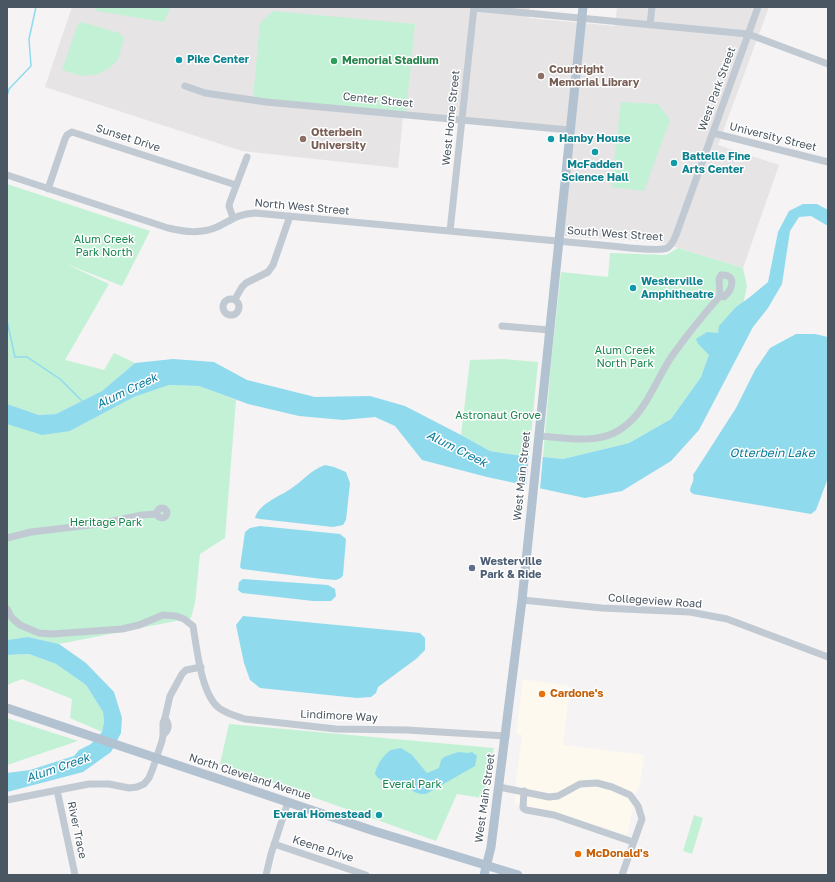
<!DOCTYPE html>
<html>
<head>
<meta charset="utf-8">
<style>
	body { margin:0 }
	#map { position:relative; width:835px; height:882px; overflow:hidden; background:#f5f3f3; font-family:"Golos Text",sans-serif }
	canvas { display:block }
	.frame { position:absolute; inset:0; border:8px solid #4a5661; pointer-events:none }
</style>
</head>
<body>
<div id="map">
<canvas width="835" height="882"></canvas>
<div class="frame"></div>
</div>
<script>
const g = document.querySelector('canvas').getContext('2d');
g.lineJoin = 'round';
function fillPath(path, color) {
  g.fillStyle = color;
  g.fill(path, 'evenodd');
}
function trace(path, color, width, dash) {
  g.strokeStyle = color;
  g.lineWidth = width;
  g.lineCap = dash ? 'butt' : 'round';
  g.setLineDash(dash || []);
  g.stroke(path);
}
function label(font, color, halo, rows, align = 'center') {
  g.font = font + ' "Golos Text",sans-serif';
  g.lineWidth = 3;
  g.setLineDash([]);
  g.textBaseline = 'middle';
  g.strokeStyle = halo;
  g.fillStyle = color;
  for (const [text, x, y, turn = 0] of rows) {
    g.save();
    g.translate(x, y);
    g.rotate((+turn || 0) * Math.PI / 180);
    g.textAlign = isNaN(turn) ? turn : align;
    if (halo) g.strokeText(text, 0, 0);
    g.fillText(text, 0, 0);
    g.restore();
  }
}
const commercial = new Path2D(`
	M523,679L570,686L563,745L644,755L640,784L631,801L634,804L627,835L547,810L515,804L516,781L522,735L516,734Z`);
const education = new Path2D(`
	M72,7H530L529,18L615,26L617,7H769L718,145L779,165L743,268L659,242L562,236L572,134L403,117L398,168L242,151L45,87Z`);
const green = new Path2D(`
	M95,7H171L164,22L97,11Z
	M273,11L415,24L406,113L253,98L260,23Z
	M81,22L119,33L124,38L118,60L108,69L98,74L82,76L62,70L77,26Z
	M621,102L658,104L670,120L644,191L611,187Z
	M7,184L150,231L122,286L64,263L109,284L65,360L104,370L114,353L135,363L102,391L56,414L39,415L7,404Z
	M678,248L743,268L747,286L738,328L698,344L710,355L701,377L671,419L629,443L563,459L543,457L551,363L561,272L608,277L610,253L666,255Z
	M503,359L538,362L529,457L490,451L461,435L470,360Z
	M169,385L199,386L236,400L225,538L200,554L195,603L191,618L59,644L28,637L7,640V424L70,431L134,397Z
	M29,654L56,664L86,685L103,712L104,722L102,732L70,718L72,699L22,679L7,685V655Z
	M7,718L78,741L7,765Z
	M229,724L494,748L483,798L457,794L436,841L220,764Z
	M694,815L703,818L692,854L683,851Z`);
const water = new Path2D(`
	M803,204H817L828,210V226L811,216L799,217L790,231L782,284L768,308L753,327L699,430L671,461L622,491L585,498L487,477L422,460L395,426L375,417L343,420L299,416L248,404L199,386L169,385L134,397L70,431L42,435L7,424V404L39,415L56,414L102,391L135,363L173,359L214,362L247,380L315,397L370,396L405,406L461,435L490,451L529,457H543L563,459L629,443L671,419L701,377L709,355L698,344L696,339L707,332L718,333L719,326L736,307L750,297L768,282L778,232L789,211Z
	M796,334H815L828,337V478L816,510L811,514L693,494L690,491C690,485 695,482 693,475L736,408L755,370L770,348Z
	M325,465L334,467L346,472L350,483L346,520L343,525L333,527L260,519L255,518C259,504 278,497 289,490C302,482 310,470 325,465Z
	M260,526L340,534L346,539L343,575L341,578L336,580L322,579L242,569L240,567L245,532L250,528Z
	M243,579L328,585L335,589L336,596L331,601H313L242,593L238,590L239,582Z
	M243,616L420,633L425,638V650L416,659L378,687L376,693L371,697L357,698L260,688L250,680L244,663L236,625Z
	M28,637L59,644L86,663L114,692L122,718L121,733L111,752L83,772L7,792V773L30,770L74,756L79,750L91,744L102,732L104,722L103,712L86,685L56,664L29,654L7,655V640Z
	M401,748L412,755L427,773L439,768L441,760L444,757L458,752L468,753L472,752L477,756L475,766L426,794C412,795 413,788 402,784C392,781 381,784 375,774C376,766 384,754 391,750C394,749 398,749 401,748Z`);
const pier = new Path2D(`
	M529,455H543L540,490L526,487Z`);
const stream = new Path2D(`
	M7,96L9,89L31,66L29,39L36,7
	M7,321L15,357H27L60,379L83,402`);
const minor = new Path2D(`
	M474,8L748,34L828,64
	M650,25L652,7
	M185,86L205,93L266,102L570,130
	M713,133L828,162
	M7,175L168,228C185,232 201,234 217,227C232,220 237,214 255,213L611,246C622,247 659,252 667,248C672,246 674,239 676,235L758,7
	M48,189L65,139L67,135L72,132L236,185
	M233,218L229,206L230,202L247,157
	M450,231L474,7
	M223 307a8 8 0 1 1 16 0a8 8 0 1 1-16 0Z
	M235,299L242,287L246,283L268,272L273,265L290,216
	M502,326L549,330
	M539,436C563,437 591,444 614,433C645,418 654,382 672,356C687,335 703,315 720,296L724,297C733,289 737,274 721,275L719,279L720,296
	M157 513a5 5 0 1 1 10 0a5 5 0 1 1-10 0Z
	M7,538L31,532L99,524L142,515L157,514
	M522,600L602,608L690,612L727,619L828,657
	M7,609L12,618L20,625L39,633L52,634L122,629L139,625L163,615L176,616L184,619L193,626C197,649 201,694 219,708C227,714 236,716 245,719L336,729L407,730L506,736
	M163,735C169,730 170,725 165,718
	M499,787L549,797L558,796L580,784L597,783L612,787L630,795L638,806L642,819L622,875
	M57,790L75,875
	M524,791L523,808L526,810L554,815L633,842
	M7,800L89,784H109L129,788L137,787L144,784L149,778L153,768L162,741L163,735V723L165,718L170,696L182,674L186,670L201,667
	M274,844L366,875
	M266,875L271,854L288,802`);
const major = new Path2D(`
	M7,708L374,831L518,875
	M484,875L491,847L522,600L583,7`);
const markers = [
	[179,60,4,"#0f9aa8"],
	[334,61,4,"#2e9e5b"],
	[541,76,4,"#8d6e63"],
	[303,139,4,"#8d6e63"],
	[551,139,4,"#0f9aa8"],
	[595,152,4,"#0f9aa8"],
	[674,163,4,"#0f9aa8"],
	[633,288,4,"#0f9aa8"],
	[472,568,4,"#5c6f8a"],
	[542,694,4,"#e8710a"],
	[379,815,4,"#0f9aa8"],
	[578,854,4,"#e8710a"]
];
const cultureNames = [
	["Pike Center",187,60],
	["Hanby House",559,139],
	["Battelle Fine",682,157],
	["Arts Center",682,170],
	["McFadden",595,165,"center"],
	["Science Hall",595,178,"center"],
	["Westerville",641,282],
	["Amphitheatre",641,295],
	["Everal Homestead",371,815,"right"]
];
const leisureNames = [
	["Memorial Stadium",342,61]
];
const educationNames = [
	["Courtright",549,70],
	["Memorial Library",549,83],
	["Otterbein",311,133],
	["University",311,146]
];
const streetNames = [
	["West Park Street",717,89,-70],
	["Center Street",378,100,6],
	["West Home Street",451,118,-84],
	["University Street",773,137,14],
	["Sunset Drive",128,138,18],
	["North West Street",302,207,5],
	["South West Street",615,234,4],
	["West Main Street",522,476,-84],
	["Collegeview Road",655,601,4],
	["Lindimore Way",339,716,3],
	["North Cleveland Avenue",250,777,18],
	["West Main Street",485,798,-82],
	["River Trace",77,830,78],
	["Keene Drive",323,849,18]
];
const parkNames = [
	["Alum Creek",104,240],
	["Park North",104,253],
	["Alum Creek",625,351],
	["North Park",625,364],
	["Astronaut Grove",498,416],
	["Heritage Park",106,523],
	["Everal Park",412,785]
];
const serviceNames = [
	["Westerville",480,562],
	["Park & Ride",480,575]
];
const foodNames = [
	["Cardone's",550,694],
	["McDonald's",586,854]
];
const waterNames = [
	["Alum Creek",127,391,-26],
	["Alum Creek",457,449,27],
	["Otterbein Lake",772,453],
	["Alum Creek",58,768,-19]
];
fillPath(commercial, '#fdf9ef');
fillPath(education, '#e6e4e5');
fillPath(green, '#c3f1d5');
fillPath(water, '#90daee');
fillPath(pier, '#f5f3f3');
trace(stream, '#90daee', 1.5);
trace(minor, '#c1cad2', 7);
trace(major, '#b3c2d1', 9);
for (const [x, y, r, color] of markers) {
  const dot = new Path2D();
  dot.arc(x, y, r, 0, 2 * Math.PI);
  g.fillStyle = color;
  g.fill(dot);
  trace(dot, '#fff', 1.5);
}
label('bold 11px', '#0d838f', '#fff', cultureNames, 'left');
label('bold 11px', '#27864d', '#fff', leisureNames, 'left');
label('bold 11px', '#785e54', '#fff', educationNames, 'left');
label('11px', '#4a5661', '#fff', streetNames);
label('11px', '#17864f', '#fff', parkNames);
label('bold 11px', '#4e5e75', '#fff', serviceNames, 'left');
label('bold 11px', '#c56008', '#fff', foodNames, 'left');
label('italic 12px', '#0c7c9b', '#fff', waterNames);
</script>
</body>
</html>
